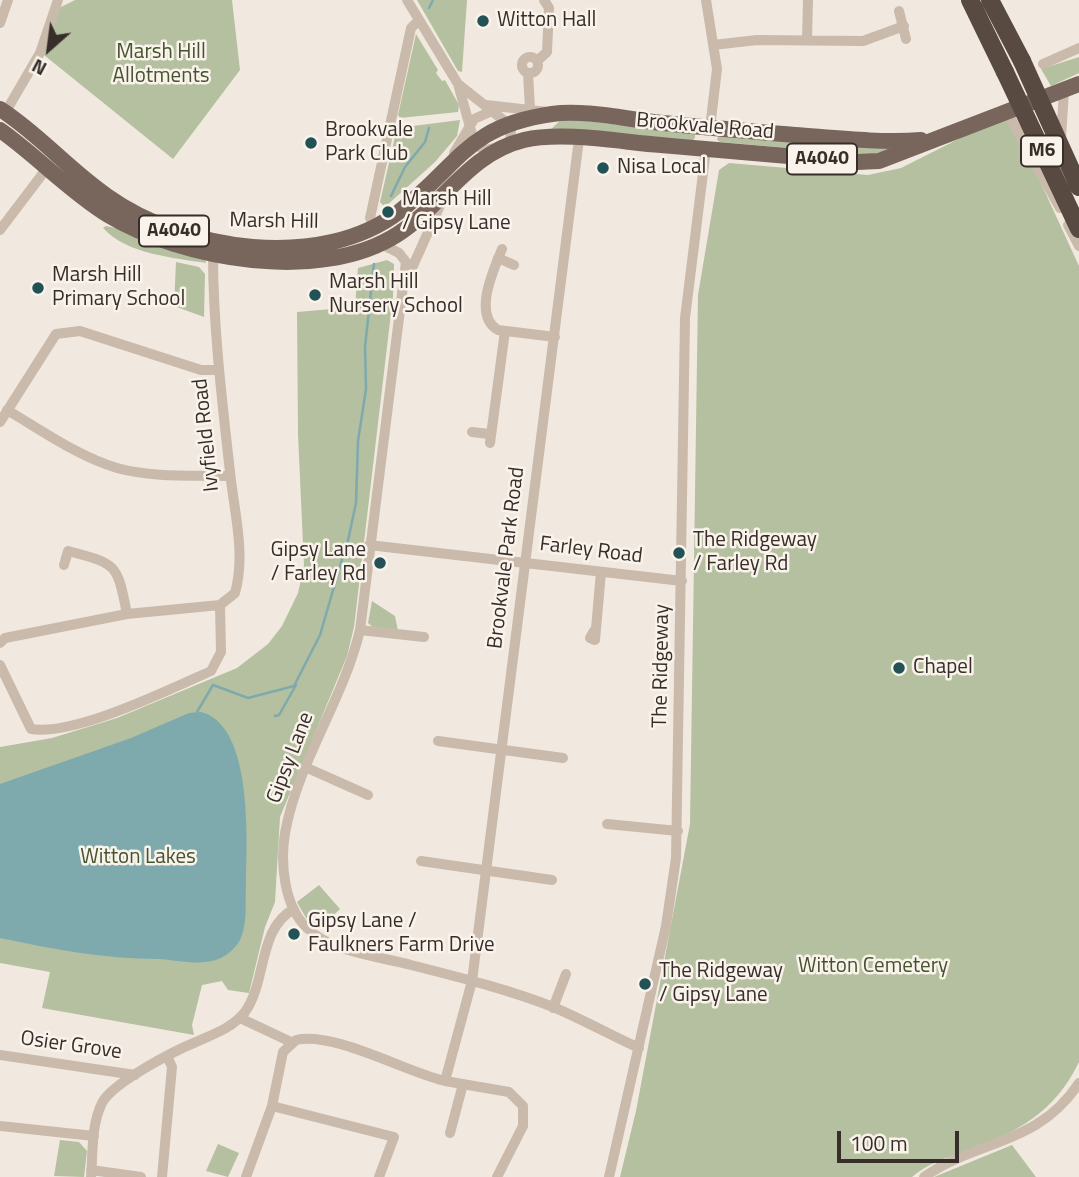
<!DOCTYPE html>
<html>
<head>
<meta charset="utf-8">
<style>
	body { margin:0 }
	#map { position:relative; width:1079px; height:1177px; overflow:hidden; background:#f1e9df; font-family:"Titillium Web",sans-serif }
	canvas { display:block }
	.north { position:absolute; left:14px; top:14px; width:70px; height:70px; -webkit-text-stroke:5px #f9f3eb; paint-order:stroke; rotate:208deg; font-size:19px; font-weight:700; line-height:28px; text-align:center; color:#372e2a }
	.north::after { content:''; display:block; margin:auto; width:24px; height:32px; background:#372e2a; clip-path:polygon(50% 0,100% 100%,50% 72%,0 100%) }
	.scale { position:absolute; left:837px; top:1131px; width:122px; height:32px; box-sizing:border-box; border:4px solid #372e2a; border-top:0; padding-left:9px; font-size:21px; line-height:24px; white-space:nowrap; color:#372e2a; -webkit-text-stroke:5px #f9f3eb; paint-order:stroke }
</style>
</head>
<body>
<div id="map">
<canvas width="1079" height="1177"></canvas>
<div class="north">N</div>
<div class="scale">100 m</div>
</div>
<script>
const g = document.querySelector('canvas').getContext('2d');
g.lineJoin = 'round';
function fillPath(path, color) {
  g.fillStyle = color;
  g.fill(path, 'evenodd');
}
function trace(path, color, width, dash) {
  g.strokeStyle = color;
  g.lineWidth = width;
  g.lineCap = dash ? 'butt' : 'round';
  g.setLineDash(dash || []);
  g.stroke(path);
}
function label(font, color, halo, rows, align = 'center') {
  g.font = font + ' "Titillium Web",sans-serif';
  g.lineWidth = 5;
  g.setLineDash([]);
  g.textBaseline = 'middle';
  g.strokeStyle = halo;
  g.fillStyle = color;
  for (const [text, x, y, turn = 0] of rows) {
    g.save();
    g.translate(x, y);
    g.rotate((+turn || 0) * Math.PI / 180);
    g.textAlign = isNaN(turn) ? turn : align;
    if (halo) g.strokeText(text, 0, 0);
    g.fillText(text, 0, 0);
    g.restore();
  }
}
const green = new Path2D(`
	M75,0H232L240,70L173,159L44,55L59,8Z
	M417,0H467L462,72L458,71Z
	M416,34L438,70L436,73L442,81L445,80L459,105L458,112L400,118L398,115Z
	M1079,57V73L1051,86L1041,69Z
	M1006,115L1022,142L1079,266V1062C1055,1112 1017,1133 966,1151C947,1158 928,1163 912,1177H620L636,1111L690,824L698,295L719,170L729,163L868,175L901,168Z
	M563,118L695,134V138L692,141L550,130Z
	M460,120L457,136L435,162L385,207L380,202L397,128Z
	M719,134L896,148L869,155L720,142L717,140Z
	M106,226L131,231L205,259L206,263C175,258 126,254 103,228Z
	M387,260L394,264L393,296L354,627L347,656L280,817L275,902L265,927L249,993L228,990L222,981L202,985L192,1025L194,1035L42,1008L50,972L0,963V747L52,738L117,718L237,668L268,644L282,626L298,593L304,566L298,434L297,312L355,307L358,268Z
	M176,262L199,267L205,274L204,317L174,306Z
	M372,601L395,616L398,631L373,627L368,623Z
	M319,885L340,909L319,929L306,918L297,902Z
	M60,1140L79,1142L87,1151L84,1177L54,1176Z
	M218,1144L239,1153L228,1177L206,1171Z
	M1012,1145L1036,1177H934Z`);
const water = new Path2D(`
	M201,712C253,725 247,840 246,882C245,899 248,924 240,940C236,947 229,954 221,958C201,967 178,960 158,959C104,959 53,949 0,938V784L131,738L189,713Z`);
const stream = new Path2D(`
	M429,8L433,0
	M391,196L405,167L425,142L429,128
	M346,550L356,503L358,441L366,389L365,347L374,264
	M197,712L213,685L248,698L294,686L320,635L343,556
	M275,716L279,715L296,685`);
const minor = new Path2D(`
	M407,0L458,84L475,145L486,150L510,144L511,129L507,123L458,84
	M706,0L717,69L710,128
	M899,11L906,39
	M0,23L8,0
	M807,40L808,0
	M713,45L757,40L863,41L904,26
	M522 65a8 8 0 1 1 16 0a8 8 0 1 1-16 0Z
	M537,61L547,52L549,8L544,0
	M1043,64L1079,48
	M528,73L530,109
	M486,105L548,112
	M1007,112L1060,208
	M5,113L40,53L58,0
	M1061,137L1064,91
	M454,153L474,119L492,111
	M370,218L411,28L419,20
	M1068,225L1079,246
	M0,230L47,168
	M381,244L399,253L406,262L360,630C343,701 298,761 285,833C280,864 284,906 307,928C333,953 378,956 411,965C458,977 507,989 553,1007C582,1019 610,1035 639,1048
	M502,249C494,269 472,315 498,330L555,337
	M498,258L514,265
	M408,277L442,201
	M7,410C41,430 79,457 117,468C153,478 194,475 230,476
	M0,422L56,334L80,331L201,370H219
	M472,432L489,434
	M490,443L505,331
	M369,545L682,581
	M64,565L68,551C118,564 117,564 127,614
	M360,630L424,637
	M594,631L590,638L595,640L601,572
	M0,643L5,638L127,614L220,605L235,593C246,554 234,511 230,472C222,400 213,326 213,254
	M0,665L31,729C75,736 168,690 211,671L221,652L220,605
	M438,741L563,758
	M305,767L368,795
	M607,824L678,831
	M421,861L552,880
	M553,1008L566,974
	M240,1018L291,1042
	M0,1055L135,1075
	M445,1081L509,1092L523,1106V1126L497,1177
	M272,1106L394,1137L379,1177
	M0,1126L94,1136
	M450,1133L463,1084
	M91,1170L141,1177
	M91,1177C93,1154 91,1125 102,1103C112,1083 174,1051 196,1042C214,1034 232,1028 245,1012C267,981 258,928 294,909
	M162,1177L172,1067L167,1056
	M246,1177L272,1106L283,1052L296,1040C333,1031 406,1072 445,1081L472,981L579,139
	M609,1177L666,926L676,858L685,318L706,149
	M924,1177C976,1140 1039,1145 1079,1083`);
const primary = new Path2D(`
	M0,109C39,134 69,170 107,196C184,251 321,272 400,211C460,164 467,126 552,114C584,109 630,120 663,123C707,128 751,131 795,135C836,138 879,143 921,140
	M0,130C37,156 69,191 108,215C183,260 321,284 398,234C443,205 469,153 524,140C563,131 621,142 661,145C726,151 791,156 857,162L879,161L1079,84`);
const motorway = new Path2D(`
	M970,0L1005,72
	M990,0L1022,61`);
const motorwayBridge = new Path2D(`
	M1022,61L1079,187
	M1005,72L1079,229`);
const markers = [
	[483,21,7,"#225256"],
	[311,143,7,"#225256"],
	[603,168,7,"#225256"],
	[388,212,7,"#225256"],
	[38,288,7,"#225256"],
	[315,295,7,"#225256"],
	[679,553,7,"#225256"],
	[380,563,7,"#225256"],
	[899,668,7,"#225256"],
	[294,934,7,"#225256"],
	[645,984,7,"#225256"]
];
const shields = [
	[1042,151,42],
	[822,159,70],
	[174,231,70]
];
const shieldNames = [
	["M6",1042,151],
	["A4040",822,159],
	["A4040",174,231]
];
const poiNames = [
	["Witton Hall",497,21],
	["Brookvale",325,131],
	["Park Club",325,155],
	["Nisa Local",617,168],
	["Marsh Hill",402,200],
	["/ Gipsy Lane",402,224],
	["Marsh Hill",52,276],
	["Primary School",52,300],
	["Marsh Hill",329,283],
	["Nursery School",329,307],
	["The Ridgeway",693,541],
	["/ Farley Rd",693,565],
	["Gipsy Lane",366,551,"right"],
	["/ Farley Rd",366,575,"right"],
	["Chapel",913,668],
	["Gipsy Lane /",308,922],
	["Faulkners Farm Drive",308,946],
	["The Ridgeway",659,972],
	["/ Gipsy Lane",659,996]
];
const parkNames = [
	["Marsh Hill",161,53],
	["Allotments",161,77],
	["Witton Lakes",138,858],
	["Witton Cemetery",873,967]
];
const streetNames = [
	["Brookvale Road",705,127,5],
	["Marsh Hill",274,222,1],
	["Ivyfield Road",207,435,-96],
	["Farley Road",591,551,7],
	["Brookvale Park Road",507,558,-83],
	["The Ridgeway",662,666,-89],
	["Gipsy Lane",291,758,-69],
	["Osier Grove",71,1046,8]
];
fillPath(green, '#b4c09f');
fillPath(water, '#7faaad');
trace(stream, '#7faaad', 2.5);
trace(minor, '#c9baab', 10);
trace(primary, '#78665c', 16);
trace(motorway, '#584941', 18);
trace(motorwayBridge, '#584941', 18);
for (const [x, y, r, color] of markers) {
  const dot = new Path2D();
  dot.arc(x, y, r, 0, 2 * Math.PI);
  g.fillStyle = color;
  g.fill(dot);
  trace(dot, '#f9f3eb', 2.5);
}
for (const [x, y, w] of shields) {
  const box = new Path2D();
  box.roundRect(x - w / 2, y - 15.5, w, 31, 5);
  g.fillStyle = '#f9f3eb';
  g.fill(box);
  trace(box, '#372e2a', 2);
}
label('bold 19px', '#372e2a', null, shieldNames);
label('21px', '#372e2a', '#f9f3eb', poiNames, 'left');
label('21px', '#45542f', '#f9f3eb', parkNames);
label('21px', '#372e2a', '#f9f3eb', streetNames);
</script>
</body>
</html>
